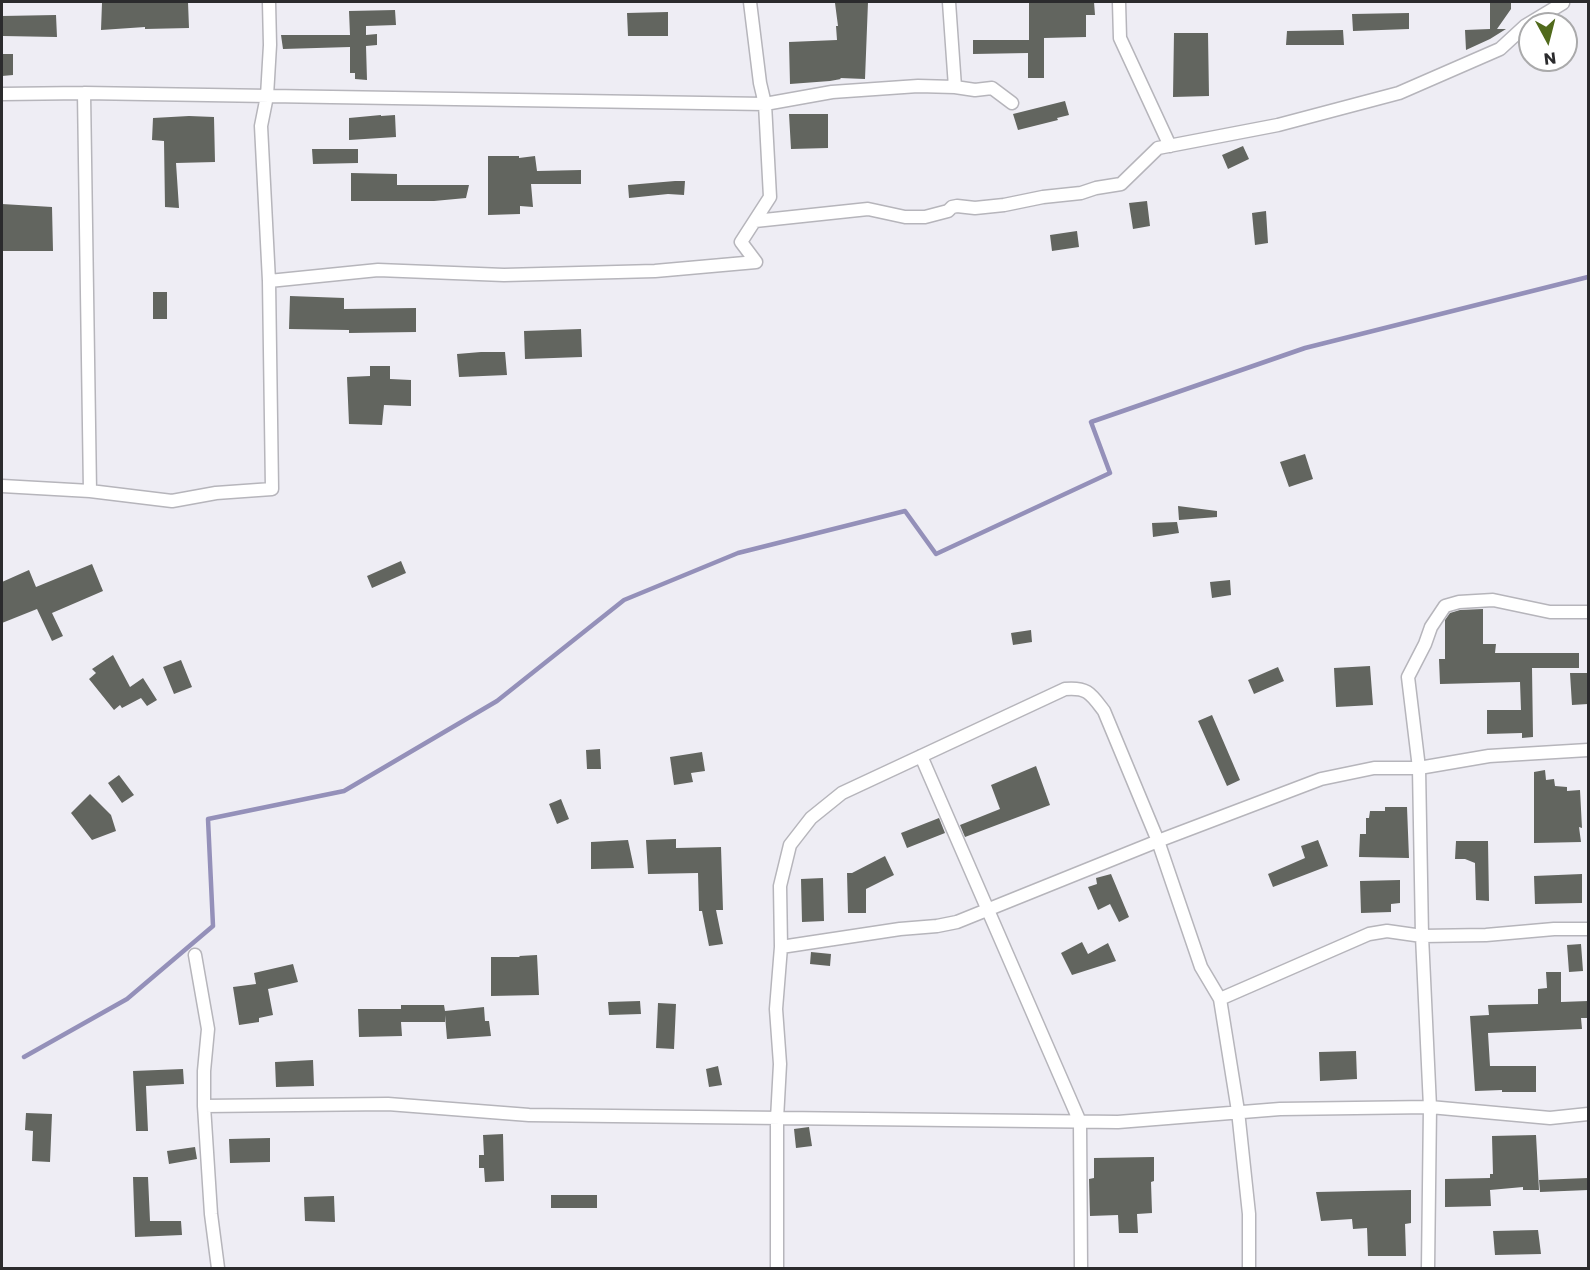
<!DOCTYPE html>
<html>
<head>
<meta charset="utf-8">
<style>
	body { margin:0 }
	#map { position:relative; width:1590px; height:1270px; overflow:hidden; background:#eeedf4; font-family:Poppins,sans-serif }
	canvas { display:block }
	.frame { position:absolute; inset:0; border:3px solid #2b2b2d; pointer-events:none }
	.north { position:absolute; left:1518px; top:12px; width:60px; height:60px; box-sizing:border-box; background:#fff; border:2px solid #aaaaab; border-radius:50%; rotate:173deg; font-size:16px; font-weight:700; line-height:24px; text-align:center; color:#2b2b2d }
	.north::after { content:''; display:block; margin:auto; width:21px; height:27px; background:#516a1c; clip-path:polygon(50% 0,100% 100%,50% 72%,0 100%) }
</style>
</head>
<body>
<div id="map">
<canvas width="1590" height="1270"></canvas>
<div class="frame"></div>
<div class="north">N</div>
</div>
<script>
const g = document.querySelector('canvas').getContext('2d');
g.lineJoin = 'round';
function trace(path, color, width, dash) {
  g.strokeStyle = color;
  g.lineWidth = width;
  g.lineCap = dash ? 'butt' : 'round';
  g.setLineDash(dash || []);
  g.stroke(path);
}
function fillPath(path, color) {
  g.fillStyle = color;
  g.fill(path, 'evenodd');
}
const stream = new Path2D(`
	M24,1057L127,999L213,926L208,819L344,791L497,701L624,600L738,553L905,511L936,554L1110,473L1091,422L1305,348L1588,277`);
const building = new Path2D(`
	M145,2H188L189,28L145,29V27L101,30L102,3H145Z
	M851,2H868L865,79L840,78L841,79L830,81L790,84L789,42L837,40L836,26H838L835,3Z
	M1029,2H1094L1095,15H1086V37L1044,38V78H1028V53L973,54V40H1029Z
	M1490,2H1511V9L1497,29H1506L1490,39L1466,50L1465,30L1490,29Z
	M395,10L396,25L366,26V35L377,34V45L366,46L367,80L355,79V73H350V47L283,49L281,35H350L349,11Z
	M668,12V36H628L627,13Z
	M1409,13V29L1353,31L1352,14Z
	M56,15L57,37L3,36L2,16Z
	M1343,30L1344,45H1286L1287,31Z
	M1174,33H1208L1209,96L1173,97Z
	M2,54H13V75L2,76Z
	M1065,101L1069,115L1057,118L1058,120L1018,130L1013,114Z
	M789,114H828V148L791,149Z
	M381,115V116L395,115L396,137L349,140V118Z
	M189,116L214,117L215,162L176,163L179,208L165,207L164,141L152,140L153,118Z
	M1243,146L1249,159L1228,169L1222,155Z
	M312,149H358V163L313,164Z
	M488,156H519V158L535,156L537,171L581,170V184H531L533,207L520,206V214L488,215Z
	M351,173L397,174V185H469L466,198L434,201H351Z
	M675,181H685L684,195L668,194L629,198L628,185Z
	M1147,201L1150,226L1133,229L1129,203Z
	M2,204L52,207L53,251H2Z
	M1266,211L1268,243L1255,245L1252,213Z
	M1077,231L1079,247L1052,251L1050,235Z
	M153,292H167V319H153Z
	M290,296L344,298V309L416,308V332L349,333V330L289,329Z
	M581,329L582,357L525,359L524,331Z
	M481,352H505L507,375L459,377L457,354Z
	M370,366H390V379L411,380V406L384,405L382,425L349,424L347,377L370,376Z
	M1305,454L1313,479L1289,487L1280,462Z
	M1178,506L1217,511V517L1179,520Z
	M1177,522L1179,533L1153,537L1152,523Z
	M401,561L406,573L372,588L367,576Z
	M92,564L103,591L52,613L63,636L52,641L37,609L2,623V582L29,570L36,587Z
	M1230,580L1231,595L1212,598L1210,582Z
	M1483,609V644H1496L1495,653H1579V668H1532L1533,737L1522,738V733L1487,734V710H1521L1520,682L1440,684L1439,659H1445V620L1450,613L1460,610Z
	M1031,630L1032,642L1013,645L1011,633Z
	M113,655L130,687L143,678L157,700L147,706L141,698L122,708L120,705L114,710L89,679L96,673L92,669Z
	M181,660L192,687L174,694L163,667Z
	M1370,666L1373,705L1336,707L1334,668Z
	M1278,667L1284,681L1254,694L1248,680Z
	M1570,673H1588V704L1572,705Z
	M1212,715L1240,780L1227,786L1198,721Z
	M600,749L601,769H587L586,750Z
	M702,752L705,771L691,773L693,782L674,785L670,757Z
	M1036,766L1050,805L965,837L960,825L1000,809L991,785Z
	M1545,770L1546,780L1554,779L1555,786L1567,787V791L1580,790L1582,828L1579,827L1581,842L1534,843V772Z
	M119,775L134,795L122,803L108,783Z
	M90,794L111,815L116,831L92,840L71,813Z
	M561,799L569,819L557,824L549,804Z
	M1385,807H1407L1409,858L1359,857L1360,834H1366V818H1369L1370,811H1385Z
	M939,818L945,833L907,848L901,833Z
	M676,839V848L721,847L723,910H716L723,944L709,946L702,911H699L698,873L648,874L646,840Z
	M628,840L634,868L591,869V842Z
	M1318,840L1328,866L1273,887L1268,874L1305,858L1301,846Z
	M1456,841H1488L1489,901L1476,900L1475,863L1465,859H1455Z
	M885,856L894,875L866,889V913H848L847,873H852Z
	M1111,874L1129,917L1119,922L1110,904L1098,910L1088,887L1097,884L1096,878Z
	M1582,874V903L1535,904L1534,876Z
	M823,878L824,921L802,922L801,879Z
	M1400,880V903L1391,904V912L1361,913L1360,881Z
	M1082,942L1088,954L1108,943L1116,961L1072,975L1061,953Z
	M1581,944L1583,971L1569,972L1567,945Z
	M811,952L831,954L830,966L810,964Z
	M537,955L539,995L491,996V957H520L519,956Z
	M293,964L298,982L268,989L273,1015L259,1018V1022L239,1025L233,987L256,984L254,973Z
	M1546,972H1561V1002L1588,1001V1018H1581L1582,1029L1488,1033L1490,1066H1536V1092H1502V1090L1475,1091L1470,1016L1489,1015L1488,1005L1538,1004V989L1547,988Z
	M640,1001L641,1014L609,1015L608,1002Z
	M658,1003L676,1004L674,1049L656,1048Z
	M401,1005H444L445,1011L484,1007L485,1021H489L491,1036L447,1039L445,1015V1022H401L402,1036L359,1037L358,1009H401Z
	M1356,1051L1357,1079L1320,1081L1319,1052Z
	M313,1060L314,1086L276,1087L275,1062Z
	M718,1066L722,1085L709,1087L706,1069Z
	M183,1069L184,1084L146,1086L148,1131H136L133,1071Z
	M26,1113L52,1114L50,1162L32,1161L33,1131L25,1130Z
	M809,1127L812,1146L796,1148L794,1129Z
	M503,1134L504,1181L485,1182L484,1168H479V1155H484L483,1135Z
	M1536,1135L1539,1190H1523V1187L1490,1190L1491,1206L1445,1207V1179L1490,1178V1174H1493L1492,1136Z
	M270,1138V1162L230,1163L229,1139Z
	M195,1147L197,1159L169,1164L167,1151Z
	M1154,1157V1181L1151,1182L1152,1213L1137,1214L1138,1233H1119L1118,1215L1090,1216L1089,1179L1094,1178V1158Z
	M133,1177H148L150,1221H181L182,1235L135,1237Z
	M1588,1178V1190L1540,1192L1539,1180Z
	M1411,1190V1223L1405,1224L1406,1256H1368L1367,1228L1353,1229L1352,1219L1321,1221L1316,1192Z
	M551,1195H597V1208H551Z
	M334,1196L335,1222L305,1221L304,1197Z
	M1538,1230L1541,1254L1495,1255L1493,1231Z`);
const street = new Path2D(`
	M750,2L760,83L765,104L770,197L741,242L756,262
	M949,2L955,87
	M1119,2L1120,38L1170,146
	M84,93L90,491
	M2,94L84,93L765,104L832,92L918,86L955,87L975,90L992,88L1012,103
	M755,221L868,209L905,217H925L948,211L952,207L957,206L975,208L1004,205L1043,197L1081,193L1096,188L1121,184L1158,148L1278,125L1399,93L1500,49L1525,26L1563,3
	M269,281L378,270L504,275L655,271L756,262
	M2,486L90,491L172,501L216,493L272,489L269,281L261,126L267,96L270,45L269,2
	M921,756L1080,1122L1081,1268
	M781,947L900,929L937,926L957,922L1158,841L1321,779L1374,768H1419L1489,756L1588,750
	M195,955L208,1029L204,1071V1106L211,1214L218,1268
	M1220,999L1369,934L1387,931L1422,936L1486,935L1554,929H1588
	M204,1106L388,1104L529,1115L1118,1122L1280,1109L1430,1107L1550,1118L1588,1114
	M777,1268V1119L780,1064L776,1009L781,947L780,886L790,845L811,818L842,793L1065,689C1088,687 1091,694 1104,711L1158,841L1201,967L1220,999L1238,1111L1249,1214V1268
	M1428,1268L1430,1107L1422,936L1419,768L1408,677L1425,644L1431,627L1445,606L1459,602L1493,600L1550,612H1588`);
trace(stream, '#9490b9', 4.5);
fillPath(building, '#62655f');
trace(street, '#b6b5bb', 15);
trace(street, '#fff', 12);
</script>
</body>
</html>
